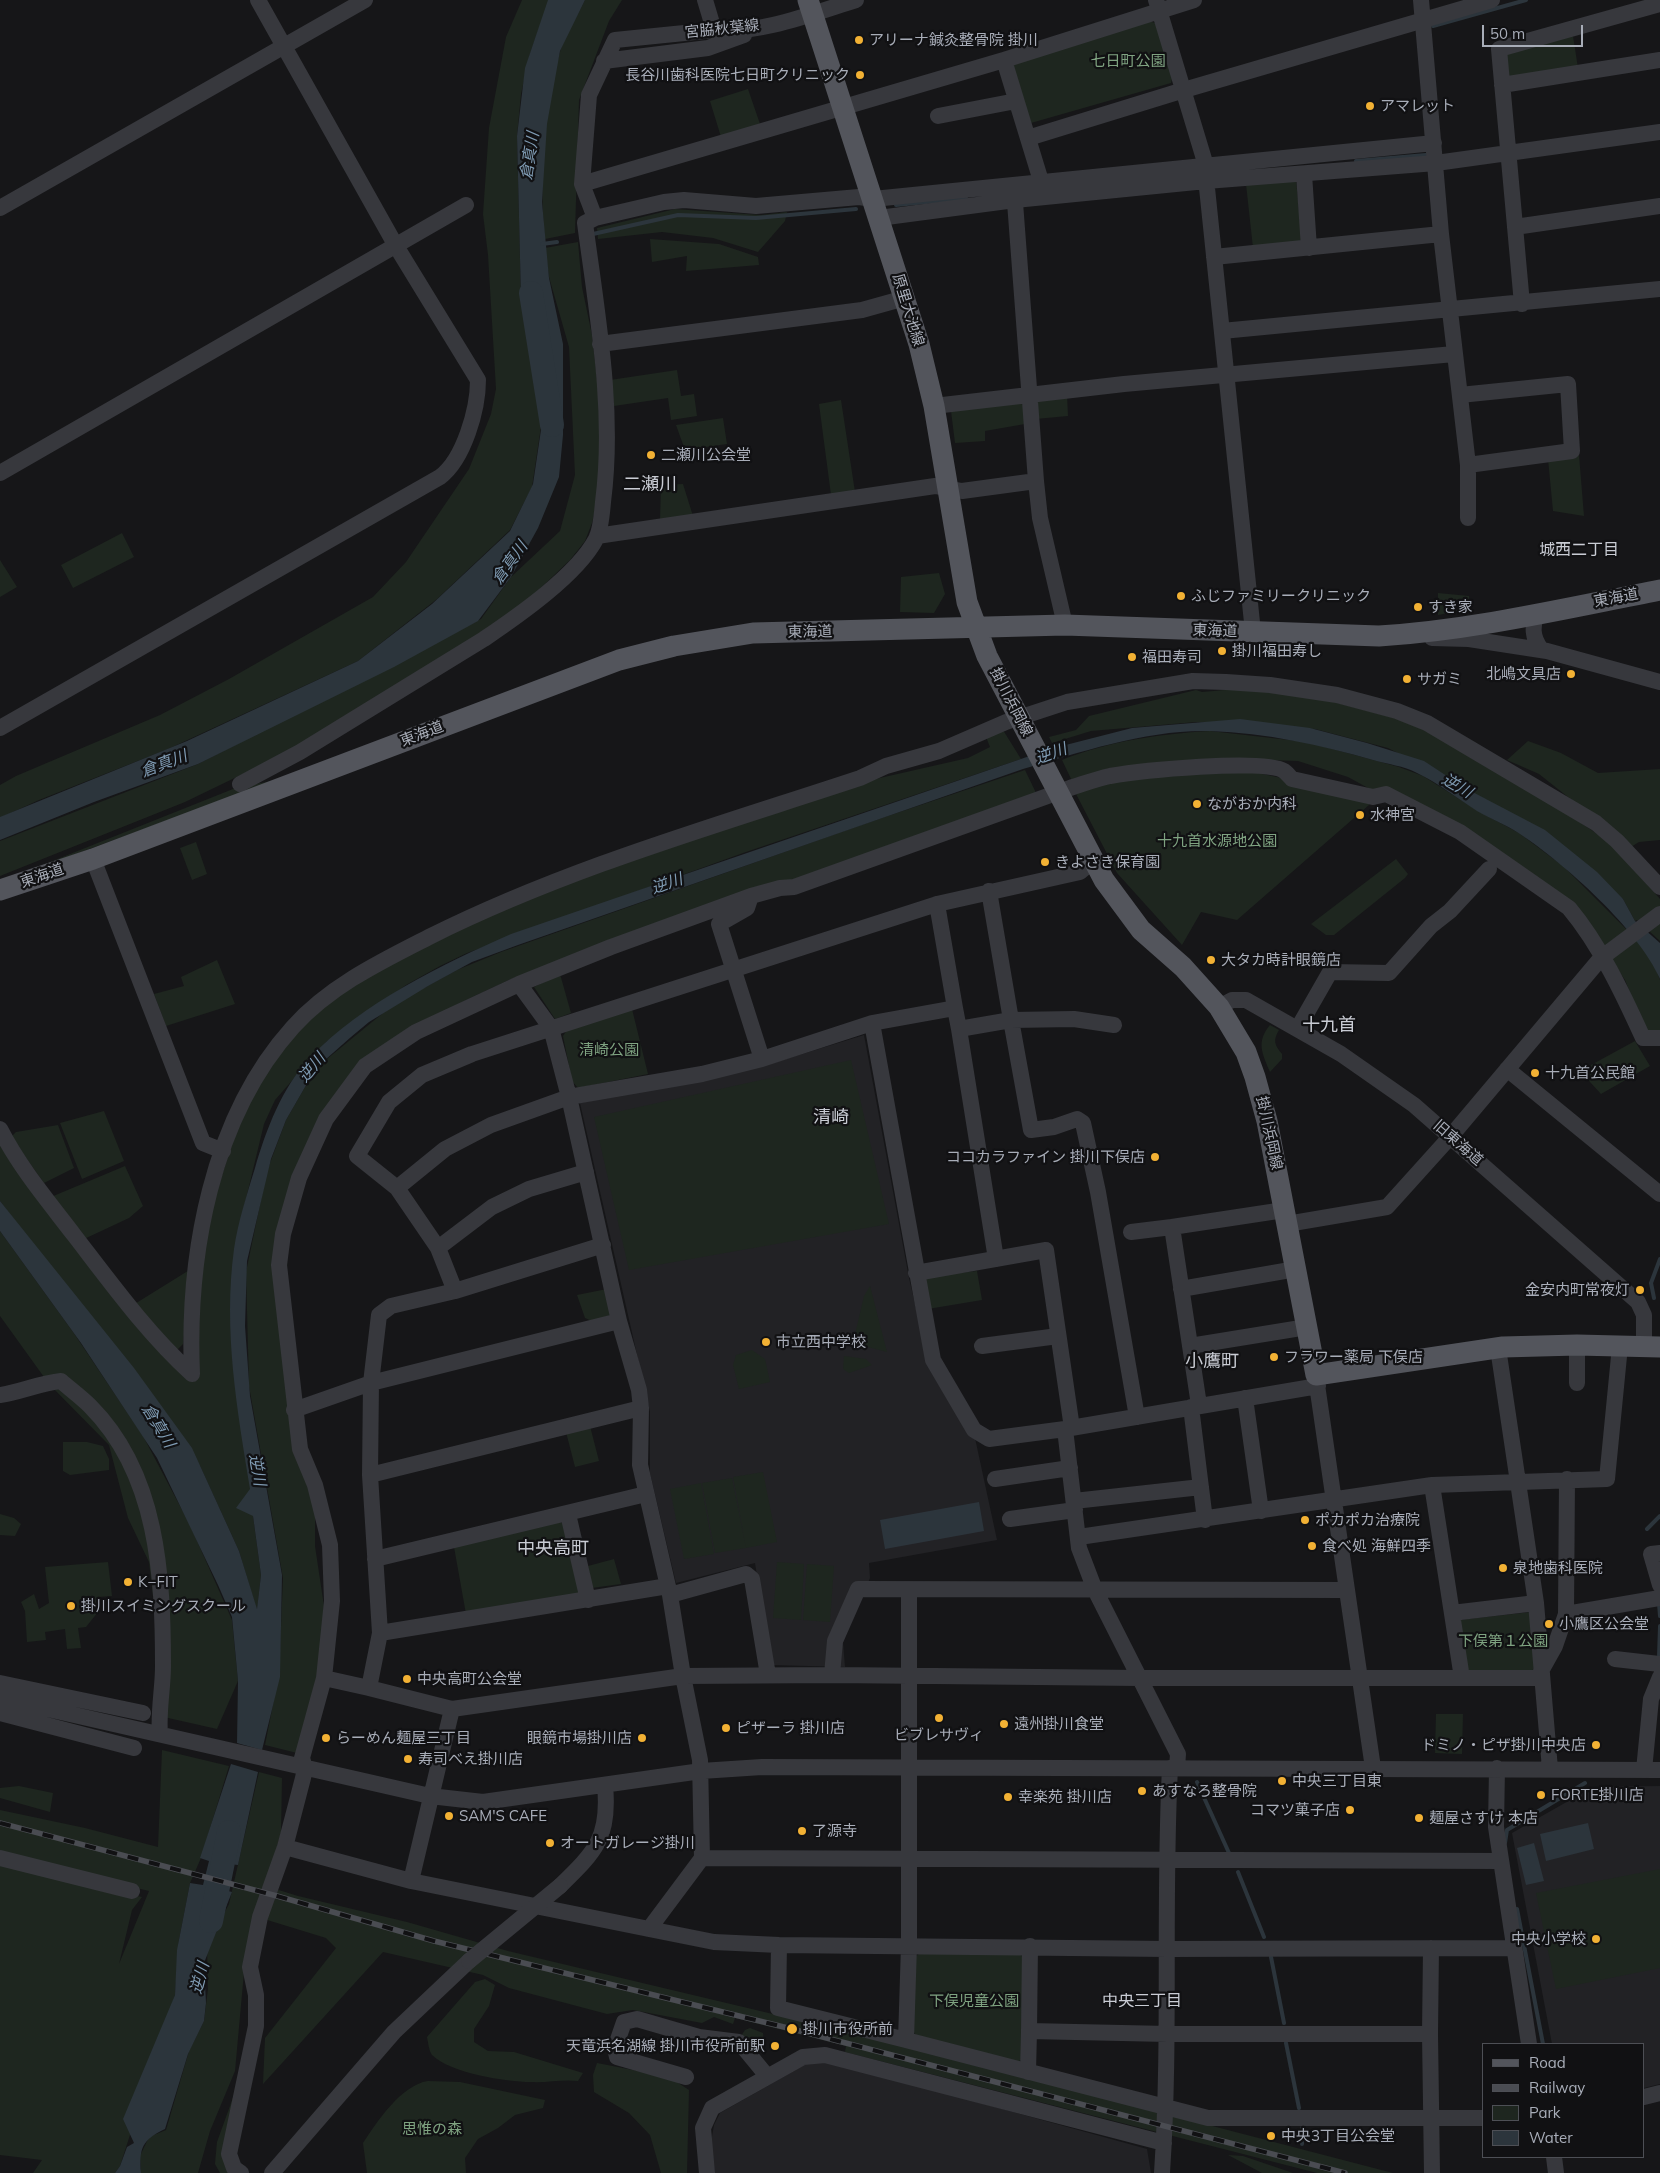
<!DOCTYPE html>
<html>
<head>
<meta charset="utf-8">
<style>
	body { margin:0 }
	#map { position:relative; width:1660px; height:2173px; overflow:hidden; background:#161618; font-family:Mulish,sans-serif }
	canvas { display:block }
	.legend { position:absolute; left:1482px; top:2043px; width:162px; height:115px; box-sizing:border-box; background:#111113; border:1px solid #4d4f55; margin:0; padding:6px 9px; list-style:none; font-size:15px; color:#a8adb8 }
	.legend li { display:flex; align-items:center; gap:10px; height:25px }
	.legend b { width:25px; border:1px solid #4d4f55 }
	.scale { position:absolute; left:1482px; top:25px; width:101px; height:22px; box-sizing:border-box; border:2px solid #a8adb8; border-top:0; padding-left:6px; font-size:15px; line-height:18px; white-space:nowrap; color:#a8adb8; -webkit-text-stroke:4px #111113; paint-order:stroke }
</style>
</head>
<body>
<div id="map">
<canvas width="1660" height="2173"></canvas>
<ul class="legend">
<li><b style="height:6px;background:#53555c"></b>Road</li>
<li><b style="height:6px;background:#4a4c52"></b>Railway</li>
<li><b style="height:14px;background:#1e261f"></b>Park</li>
<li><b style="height:14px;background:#2c353c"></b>Water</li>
</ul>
<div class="scale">50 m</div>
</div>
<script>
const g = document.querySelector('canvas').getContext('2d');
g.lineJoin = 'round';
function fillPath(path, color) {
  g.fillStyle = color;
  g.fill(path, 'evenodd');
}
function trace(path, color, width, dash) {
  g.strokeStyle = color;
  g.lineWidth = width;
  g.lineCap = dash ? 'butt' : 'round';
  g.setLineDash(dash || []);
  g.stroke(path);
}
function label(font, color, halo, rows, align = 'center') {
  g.font = font + ' Mulish,"Noto Sans JP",sans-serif';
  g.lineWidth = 4.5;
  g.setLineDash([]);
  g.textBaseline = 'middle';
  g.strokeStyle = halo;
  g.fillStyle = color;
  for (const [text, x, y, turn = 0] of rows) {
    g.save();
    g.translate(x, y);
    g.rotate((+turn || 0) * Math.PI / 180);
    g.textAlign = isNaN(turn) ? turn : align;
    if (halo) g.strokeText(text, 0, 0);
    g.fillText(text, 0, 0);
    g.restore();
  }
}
const built = new Path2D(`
	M864,1035L909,1278L930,1368L975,1438L997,1540L869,1563L870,1578L843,1642L845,1667L771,1665L755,1563L676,1583L650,1473V1412L580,1103L760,1067Z
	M1660,1786V2084L1644,2088V2044H1552L1512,1833L1593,1787Z
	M825,2060L1147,2149L1151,2173H715L710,2148L714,2125L720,2113L806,2064Z`);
const green = new Path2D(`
	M522,0H549L530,54L521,94L517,136L521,299L543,338L550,366L532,487L510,530L437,599L358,661L168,749L39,800L0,818V785L16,776L160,715L229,679L373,597L406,562L469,469L491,414L496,389L488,255L483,214L489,128L506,37Z
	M585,0H622L609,21L579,100L575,233L545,239C539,178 543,112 560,52C565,34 577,17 585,0Z
	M1149,21L1155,23L1173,75L1171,83L1031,123L1013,69L1014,62Z
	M1573,36L1578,68L1511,77L1505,74V58L1509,50Z
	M748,89L760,124L721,137L710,101Z
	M1296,179L1302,243L1253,248L1246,184Z
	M675,209L761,215L787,212L785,221L758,252L713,238L662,232L598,239L597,228Z
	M650,239L719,244L758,257L759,265L686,271L687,256L652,262Z
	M578,242L582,287L592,335L601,416L599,493L592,523L585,541L570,560L526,602L487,632L280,756L185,802L0,876V841L198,764L481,619L511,577L560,531L575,475L569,347L549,277L545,248Z
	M677,370L681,396L694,394L697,416L671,420L668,398L614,406L610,380Z
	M1067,394L1068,416L1035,419L1032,398Z
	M841,400L855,492L831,495L819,404Z
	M1019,402L1024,406L1025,424L985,431V441L955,443L951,411Z
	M723,418L727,444L685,450L676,425Z
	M1579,455L1584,516L1553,511L1548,459Z
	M683,484L693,516L660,521L661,485Z
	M122,533L134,557L73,588L61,565Z
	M0,560L17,587L0,597Z
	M939,573L945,594L934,613L900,612L901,577Z
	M1438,593L1469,596L1470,609L1438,615Z
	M1236,689L1307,695L1406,721L1509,774L1612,844L1660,899V941L1637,920L1635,921L1623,899L1465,788L1388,748L1315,729L1196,722L1091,731L1052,743L1049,737L1076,730L1089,716L1196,690L1202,692Z
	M1003,730L1021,759L743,853L467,953L440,966L406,985L326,1042L275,1100L264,1124L237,1236L253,1516L261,1575L257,1611L239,1551L200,1466L0,1201V1131L133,1305L191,1269L183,1344L177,1350L192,1373L197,1254L249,1090L328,994L480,912L871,780L968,758L990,747L986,737Z
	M1210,731L1307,742L1399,767L1423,776L1480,812L1519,833L1563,866L1627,930L1601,948L1549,887L1348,777L1298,761L1264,760L1072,781L1062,760C1109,741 1159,734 1210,731Z
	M1528,741L1561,753L1598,773L1660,769V840L1639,842L1631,847L1539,774L1507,760Z
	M1234,768L1377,798L1237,920L1201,912L1182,945L1117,873L1075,792L1106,782Z
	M1025,770L1038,797L509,980L466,1000L413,1029L356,1070L289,1210L285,1329L315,1485V1546L324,1606L320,1673L297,1753L265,1745L279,1674L283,1578L249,1386L246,1272L267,1171L286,1120L316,1068L394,1004L457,970L501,952L861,825Z
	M278,780L62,859L35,868L238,787Z
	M196,842L207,874L192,880L180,848Z
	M1396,859L1408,874L1405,878L1334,935H1326L1311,924Z
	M1637,939L1654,964L1660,980V1033L1645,1031L1625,980L1610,958Z
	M217,960L235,1004L166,1026L154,994L184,986L181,977Z
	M560,974L571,1013L555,1019L534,987Z
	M632,1009L648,1074L578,1088L572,1081L563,1036L567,1030Z
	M1270,1025L1279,1030C1273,1040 1274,1045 1282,1054V1059L1270,1072C1262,1053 1256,1042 1270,1025Z
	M1635,1041L1650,1066L1601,1094L1580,1071Z
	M851,1060L889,1224L629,1270L594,1117Z
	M104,1111L124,1161L82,1179L60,1123Z
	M58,1125L74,1168L44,1183L11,1137L16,1132Z
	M125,1166L143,1206L129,1218L82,1240L51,1197Z
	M0,1231L73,1332L143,1436L190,1525L232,1620L238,1681L217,1729L155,1715L158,1640L149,1562L128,1518L109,1445L49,1384L0,1316Z
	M977,1271L982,1300L928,1309L921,1277Z
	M870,1286L887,1352L853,1343L864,1296Z
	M607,1289L611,1315L592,1321L585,1318L577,1295Z
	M752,1350L765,1359L770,1382L739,1389L733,1365L736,1355Z
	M844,1356L866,1359L872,1365L849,1373L843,1369Z
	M590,1426L599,1461L575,1467L566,1432Z
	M63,1442H87L103,1446L109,1459V1470L70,1475L63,1471Z
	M763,1472L777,1542L746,1548L733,1477Z
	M732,1478L746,1548L715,1553L702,1483Z
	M701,1483L714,1554L684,1559L670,1489Z
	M0,1514L14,1518L21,1524L15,1536L0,1535Z
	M559,1521L565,1525L580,1590L576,1596L466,1614L454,1547Z
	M614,1559L621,1584L592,1588L588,1566Z
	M108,1562L112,1596L97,1597L98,1612L86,1627L78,1628L81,1648L67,1649L65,1629L45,1632L46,1640L27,1642L25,1611L21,1602L34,1594L39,1609L49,1603L45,1567Z
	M777,1562L804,1564L801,1620L773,1618Z
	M807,1564L834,1566L830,1622L803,1620Z
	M1531,1612L1535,1668L1531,1671L1470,1672L1466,1666L1459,1620Z
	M1436,1714H1463L1462,1754L1435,1753Z
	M162,1750L229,1766L201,1858L190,1883L179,1940L175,1995L120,2166L115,2173H33L42,2160L0,2155V1865L142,1897L132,1910L119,1964L149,1891L0,1855V1810L85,1828L158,1847Z
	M259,1772L282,1778L281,1833L266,1886L298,1896L407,1922L508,1951L882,2040L1393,2173H1317L845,2052L846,2046L735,2018L733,2024L714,2017L702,2023L633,2010L607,2014L509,1988L483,1975L383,1952L263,2084L265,2038L336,1948L326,1938L264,1919L244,1972L235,2071L210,2131L198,2173H141L140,2156L149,2137L166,2130L189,2051L204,2021L208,1989L207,1947L229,1904Z
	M19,1786L53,1793L50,1812L0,1798V1788Z
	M1660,1869V1968L1556,1989L1536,1893Z
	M1018,1953L1023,1957L1021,2060L1017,2062L916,2036L913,2030V1958L919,1954Z
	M485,1979L495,1985L489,2006L474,2029V2042L488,2051L514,2052L583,2073L578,2081C562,2079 547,2083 531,2082C506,2082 450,2073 432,2055C429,2051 428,2042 427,2037L475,1982Z
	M750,2028L763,2033L764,2042L756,2051L741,2036L745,2030Z
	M597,2063L669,2077L689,2090L687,2173H661L650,2135L629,2113L594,2092L593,2075Z
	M244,2067L235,2173H220L215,2164L217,2142Z
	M428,2081L460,2082L545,2100L543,2108L515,2115L498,2128L478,2139L465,2158L466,2173H367L363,2143C377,2122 401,2085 428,2081Z
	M1228,2155L1243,2156L1293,2173H1262Z`);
const water = new Path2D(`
	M548,0H585L560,51L547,124L542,202L549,278L563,344V435L559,477L538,528L511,577L478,621L394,667L198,764L94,802L0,840V817L187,741L358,661L432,604L510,531L533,484L550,369L543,338L521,299L517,136L525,68Z
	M1240,719L1310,728L1367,743L1424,761L1465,788L1545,830L1597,872L1623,899L1635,921L1660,943V979C1639,930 1565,864 1520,834C1507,825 1491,819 1477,811C1457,798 1438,783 1417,773C1404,766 1387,764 1373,760C1321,745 1266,733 1210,731C1150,729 1080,752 1023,769L518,945L472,962L428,986L369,1022L351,1037L316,1068L286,1120L271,1159L247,1261L245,1326L250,1396L282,1575L280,1677L262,1750L237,1743L238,1681L232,1617L218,1585L157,1458L81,1343L0,1231V1201L134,1368L192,1448L239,1551L257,1609L261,1575L253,1516L236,1508L250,1489C237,1409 223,1330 234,1249C238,1222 247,1194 255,1168C266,1130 282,1087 310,1058C361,1003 443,964 511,934L1050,749L1132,728Z
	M979,1502L984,1531L885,1549L880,1520Z
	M231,1764L258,1772L238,1865L220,1863L213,1887L232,1892L204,1963L206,2003L204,2021L188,2054L165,2129C142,2140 139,2148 141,2173H115L120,2166L127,2147L134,2143L123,2119L175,1995L177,1950L190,1883L203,1885L209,1861L200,1858Z
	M1588,1823L1594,1849L1546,1861L1540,1834Z
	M1534,1843L1544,1881L1526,1885L1517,1848Z`);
const stream = new Path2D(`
	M1433,26L1526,0
	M1356,161L1426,155
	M896,205L966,198
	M593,234L678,215L756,218L856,209
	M542,244L557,242
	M1654,1298L1651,1283L1660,1259
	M1647,1529L1660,1516
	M1659,1603L1660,1616
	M1659,1657L1660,1626
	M1197,1782L1229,1853
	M1505,1843L1507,1830L1585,1783
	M1238,1872L1264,1937
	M1517,1909L1543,2044
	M1271,1957L1284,2023
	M1286,2043L1299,2108
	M1302,2128V2144`);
const river = new Path2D(`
	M531,293L552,425
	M211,1921L229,1832`);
const minor = new Path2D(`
	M705,0L714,30
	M1156,0L1204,159L1253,632
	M1421,0L1441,234L1468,465V518
	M1004,60L1041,181
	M604,61L708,48L744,35
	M1502,85L1660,60
	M938,116L1016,101
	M1028,138L1184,90L1492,0
	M1304,174L1309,248
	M582,184L1004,60L1194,0
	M1014,189L1036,481L1040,518L1065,625
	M0,208L365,0
	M595,218L664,202L684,200L756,206L859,197L873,199L1434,143
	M879,218L1015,200L1206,181L1436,163L1660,132
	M1515,227L1660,206
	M1214,257L1441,234
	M1522,304L1499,49L1660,4
	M1222,331L1660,289
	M600,344L862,310L905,298
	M1460,395L1568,384L1572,451L1468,465
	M934,406L1124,384L1454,354
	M0,473L466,205
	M597,536L935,486L962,491L1036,481
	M1537,613C1532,627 1532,637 1541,649
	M1432,638L1469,639L1547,651L1660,682
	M0,728L440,477C464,459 478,409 478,380L396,246L258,0
	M240,784L300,752L484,639C518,616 577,575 596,539C601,529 602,513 603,502C615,410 597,314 585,223L595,218L582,184L589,95L615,40L714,30C758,35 814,13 856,0
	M93,859L203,1143L223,1151
	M989,891L1011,1020L1074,1019L1114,1025
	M751,896L747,908L719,924L762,1059
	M937,904L955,1008
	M519,984L551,1028L569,1097L619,1321L639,1390L641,1408L640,1465L670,1595L683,1676L700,1760L702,1858L649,1929L714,1942L779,1945L1168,1949L1514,1948
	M1219,1007L1232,1000H1246L1341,1054L1414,1105L1638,1302L1644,1315V1346
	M872,1023L933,1360L974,1430L989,1439L1065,1429L1318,1386
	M1298,1028L1330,972L1389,973L1431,926L1450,911L1489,869
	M959,1029L996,1259
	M1507,1069L1660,1194
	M0,1129C20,1168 48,1201 74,1235C111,1283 147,1333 192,1374
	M397,1188L357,1156L389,1102L422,1075L472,1054L937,904L1080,872L1093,861
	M1287,1224L1387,1207L1451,1136L1601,958L1660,914
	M1131,1232L1172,1227
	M603,1245L455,1291L391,1306L379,1315L371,1383L370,1475L380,1633L369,1688L452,1709L683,1676L832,1675L835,1641L858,1589L1347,1590
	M438,1248L492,1207L529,1189L586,1172
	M916,1273L1046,1250L1072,1428
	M1181,1289L1296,1269
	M455,1291L438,1248L397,1188L445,1149L491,1125L569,1097L702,1074L762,1059L872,1023L955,1008L959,1029L1011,1020L1031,1130L1054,1127L1077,1119L1083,1123L1098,1192L1137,1417
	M1577,1345V1383
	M982,1346L1058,1336
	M1190,1346L1307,1327
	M1498,1348L1536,1603L1550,1769
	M192,1374C187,1256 211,1118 293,1027C330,986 380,962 429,937C567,868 715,826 860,778L886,766L939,751L1006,722L1067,702L1193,681L1226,682L1270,685L1337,695L1397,711L1427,723L1596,823L1617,841L1660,887
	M1316,1378L1373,1768
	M0,1395C21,1392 40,1383 61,1381C70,1389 81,1397 90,1406C158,1474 163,1576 163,1666C163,1689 158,1711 160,1734
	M1245,1398L1261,1511
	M1199,1405L1172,1227L1284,1210
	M1191,1407L1205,1520
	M294,1410L371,1383L619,1321
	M1065,1429L1079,1548L1095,1590L1178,1754L1177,1768
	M370,1475L641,1408
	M995,1479L1070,1468
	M1432,1485L1462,1678
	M1074,1501L1201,1487
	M568,1514L588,1600
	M1010,1519L1075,1510
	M1079,1537L1432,1485L1607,1479L1620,1346
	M1660,1553L1651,1554L1660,1585
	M375,1559L646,1494
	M909,1590V1945L906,2040L1208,2118H1484
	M670,1595L746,1574L752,1579L768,1675
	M1452,1613L1536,1603
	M1566,1614L1567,1479
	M380,1633L668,1586
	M1615,1659L1660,1664
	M1541,1671L1555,1646L1566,1614L1660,1598
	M832,1675L1140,1678H1541
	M324,1678L369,1688
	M0,1683L143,1713
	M0,1698L430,1796L483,1802L701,1771L762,1767L1660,1770
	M0,1713L134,1748
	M1497,1768L1496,1827L1529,2044
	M1644,1770L1651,1699L1660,1677
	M285,1847L411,1881L649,1929
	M0,1858L132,1891
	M702,1858L1501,1861
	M411,1881L452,1709
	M560,1886C596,1851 610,1837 605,1785
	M779,1945L778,2008L906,2040
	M1030,1946L1029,2031L1168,2034H1430L1432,2173
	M1430,2034L1431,1948
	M1028,2072L1029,2031
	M686,2077L617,2057L615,2048L624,2022L637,2019L699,2037L739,2042L767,2076
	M1644,2097L1660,2093
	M1554,2157L1556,2173
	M241,2173L234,2168L229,2154L256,2026V1995L250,1967L260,1917L285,1847L303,1778L305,1768L302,1758L324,1678L332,1601L330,1545L315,1485L300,1449L279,1265L283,1234L299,1178L326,1119L365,1066L416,1032L519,984L611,947L751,896L780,888L794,887L1070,788C1083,784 1096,779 1110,776C1138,771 1264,758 1284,771C1287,773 1290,777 1292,779L1373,797L1386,794L1460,832L1569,908C1600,945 1623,994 1643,1038H1660
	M272,2173L394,2032L469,1961
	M707,2173L703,2128L712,2108L803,2057L825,2055L1164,2143
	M1162,2173C1171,2038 1163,1903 1170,1768`);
const major = new Path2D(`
	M808,0L919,344L934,406L967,602L987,656L1104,880L1141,930L1183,967L1219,1007L1246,1052L1255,1077L1267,1121L1316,1375L1503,1347L1577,1345L1660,1347
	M0,890L93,859L619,660L674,646L753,633L1065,625L1379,636C1474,630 1567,608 1660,590`);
const rail = new Path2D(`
	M0,1823L277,1896L434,1941L792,2029L1345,2173`);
const minorBridge = new Path2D(`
	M469,1961L560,1886`);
const markers = [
	[859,40,5,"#f2b134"],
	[860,75,5,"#f2b134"],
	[1370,106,5,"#f2b134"],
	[651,455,5,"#f2b134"],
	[1181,596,5,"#f2b134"],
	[1418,607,5,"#f2b134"],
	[1222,651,5,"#f2b134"],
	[1132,657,5,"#f2b134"],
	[1571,674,5,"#f2b134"],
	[1407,679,5,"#f2b134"],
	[1197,804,5,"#f2b134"],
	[1360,815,5,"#f2b134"],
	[1045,862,5,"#f2b134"],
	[1211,960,5,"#f2b134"],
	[1535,1073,5,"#f2b134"],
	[1155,1157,5,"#f2b134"],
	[1640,1290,5,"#f2b134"],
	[766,1342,5,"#f2b134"],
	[1274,1357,5,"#f2b134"],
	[1305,1520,5,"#f2b134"],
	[1312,1546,5,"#f2b134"],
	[1503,1568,5,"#f2b134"],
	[128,1582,5,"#f2b134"],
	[71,1606,5,"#f2b134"],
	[1549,1624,5,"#f2b134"],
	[407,1679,5,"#f2b134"],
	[939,1718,5,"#f2b134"],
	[1004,1724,5,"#f2b134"],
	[726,1728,5,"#f2b134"],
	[326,1738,5,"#f2b134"],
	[642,1738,5,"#f2b134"],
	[1596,1745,5,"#f2b134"],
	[408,1759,5,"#f2b134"],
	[1282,1781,5,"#f2b134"],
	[1142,1791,5,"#f2b134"],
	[1541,1795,5,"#f2b134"],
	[1008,1797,5,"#f2b134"],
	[1350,1810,5,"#f2b134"],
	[449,1816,5,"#f2b134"],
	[1419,1818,5,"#f2b134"],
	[802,1831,5,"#f2b134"],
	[550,1843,5,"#f2b134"],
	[1596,1939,5,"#f2b134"],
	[792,2029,6,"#f2b134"],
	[775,2046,5,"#f2b134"],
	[1271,2136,5,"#f2b134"]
];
const streetNames = [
	["宮脇秋葉線",722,29,-6],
	["原里大池線",908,310,73],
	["東海道",1616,598,-11],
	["東海道",1215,631,2],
	["東海道",810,632,-1],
	["掛川浜岡線",1011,702,63],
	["東海道",422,734,-21],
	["東海道",42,876,-19],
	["掛川浜岡線",1269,1133,78],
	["旧東海道",1458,1143,41]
];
const poiNames = [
	["アリーナ鍼灸整骨院 掛川",869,40],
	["長谷川歯科医院七日町クリニック",850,75,"right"],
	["アマレット",1380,106],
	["二瀬川公会堂",661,455],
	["ふじファミリークリニック",1191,596],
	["すき家",1428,607],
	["掛川福田寿し",1232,651],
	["福田寿司",1142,657],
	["北嶋文具店",1561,674,"right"],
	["サガミ",1417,679],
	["ながおか内科",1207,804],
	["水神宮",1370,815],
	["きよさき保育園",1055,862],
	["大タカ時計眼鏡店",1221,960],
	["十九首公民館",1545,1073],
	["ココカラファイン 掛川下俣店",1145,1157,"right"],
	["金安内町常夜灯",1630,1290,"right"],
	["市立西中学校",776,1342],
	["フラワー薬局 下俣店",1284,1357],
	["ポカポカ治療院",1315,1520],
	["食べ処 海鮮四季",1322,1546],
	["泉地歯科医院",1513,1568],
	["K−FIT",138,1582],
	["掛川スイミングスクール",81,1606],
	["小鷹区公会堂",1559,1624],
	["中央高町公会堂",417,1679],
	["遠州掛川食堂",1014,1724],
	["ピザーラ 掛川店",736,1728],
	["ビブレサヴィ",939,1735,"center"],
	["らーめん麺屋三丁目",336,1738],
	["眼鏡市場掛川店",632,1738,"right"],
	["ドミノ・ピザ掛川中央店",1586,1745,"right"],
	["寿司べえ掛川店",418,1759],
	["中央三丁目東",1292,1781],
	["あすなろ整骨院",1152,1791],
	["FORTE掛川店",1551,1795],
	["幸楽苑 掛川店",1018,1797],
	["コマツ菓子店",1340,1810,"right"],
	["SAM'S CAFE",459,1816],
	["麺屋さすけ 本店",1429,1818],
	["了源寺",812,1831],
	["オートガレージ掛川",560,1843],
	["中央小学校",1586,1939,"right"],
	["掛川市役所前",803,2029],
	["天竜浜名湖線 掛川市役所前駅",765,2046,"right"],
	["中央3丁目公会堂",1281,2136]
];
const parkNames = [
	["七日町公園",1128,61],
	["十九首水源地公園",1217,841],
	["清崎公園",609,1050],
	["下俣第１公園",1503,1641],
	["下俣児童公園",974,2001],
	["思惟の森",432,2129]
];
const waterNames = [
	["倉真川",530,156,-81],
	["倉真川",510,563,-54],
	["逆川",1051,754,-20],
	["倉真川",164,764,-21],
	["逆川",1457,786,30],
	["逆川",667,884,-19],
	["逆川",312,1068,-50],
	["倉真川",158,1426,59],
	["逆川",257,1470,80],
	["逆川",200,1978,-75]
];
const neighbourhoodNames = [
	["城西二丁目",1579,550],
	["中央三丁目",1142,2001]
];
const quarterNames = [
	["二瀬川",650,485],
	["十九首",1329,1026],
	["清崎",831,1118],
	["小鷹町",1212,1362],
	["中央高町",553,1549]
];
fillPath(built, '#222225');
fillPath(green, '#1e261f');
fillPath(water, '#2c353c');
trace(stream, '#2c353c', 4);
trace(river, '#2c353c', 24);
trace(minor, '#37383d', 16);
trace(major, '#53555c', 21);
trace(rail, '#4a4c52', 5.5);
trace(rail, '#111113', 4, [11]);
trace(minorBridge, '#37383d', 16);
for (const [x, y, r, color] of markers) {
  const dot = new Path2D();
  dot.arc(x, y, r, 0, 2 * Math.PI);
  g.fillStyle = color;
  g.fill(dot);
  trace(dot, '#111113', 2);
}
label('15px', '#a8adb8', '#111113', streetNames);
label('15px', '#a8adb8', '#111113', poiNames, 'left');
label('15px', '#7fa381', '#111113', parkNames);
label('italic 16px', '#7f9bb3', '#111113', waterNames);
label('16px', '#c9ccd4', '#111113', neighbourhoodNames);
label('18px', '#c9ccd4', '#111113', quarterNames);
</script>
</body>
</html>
